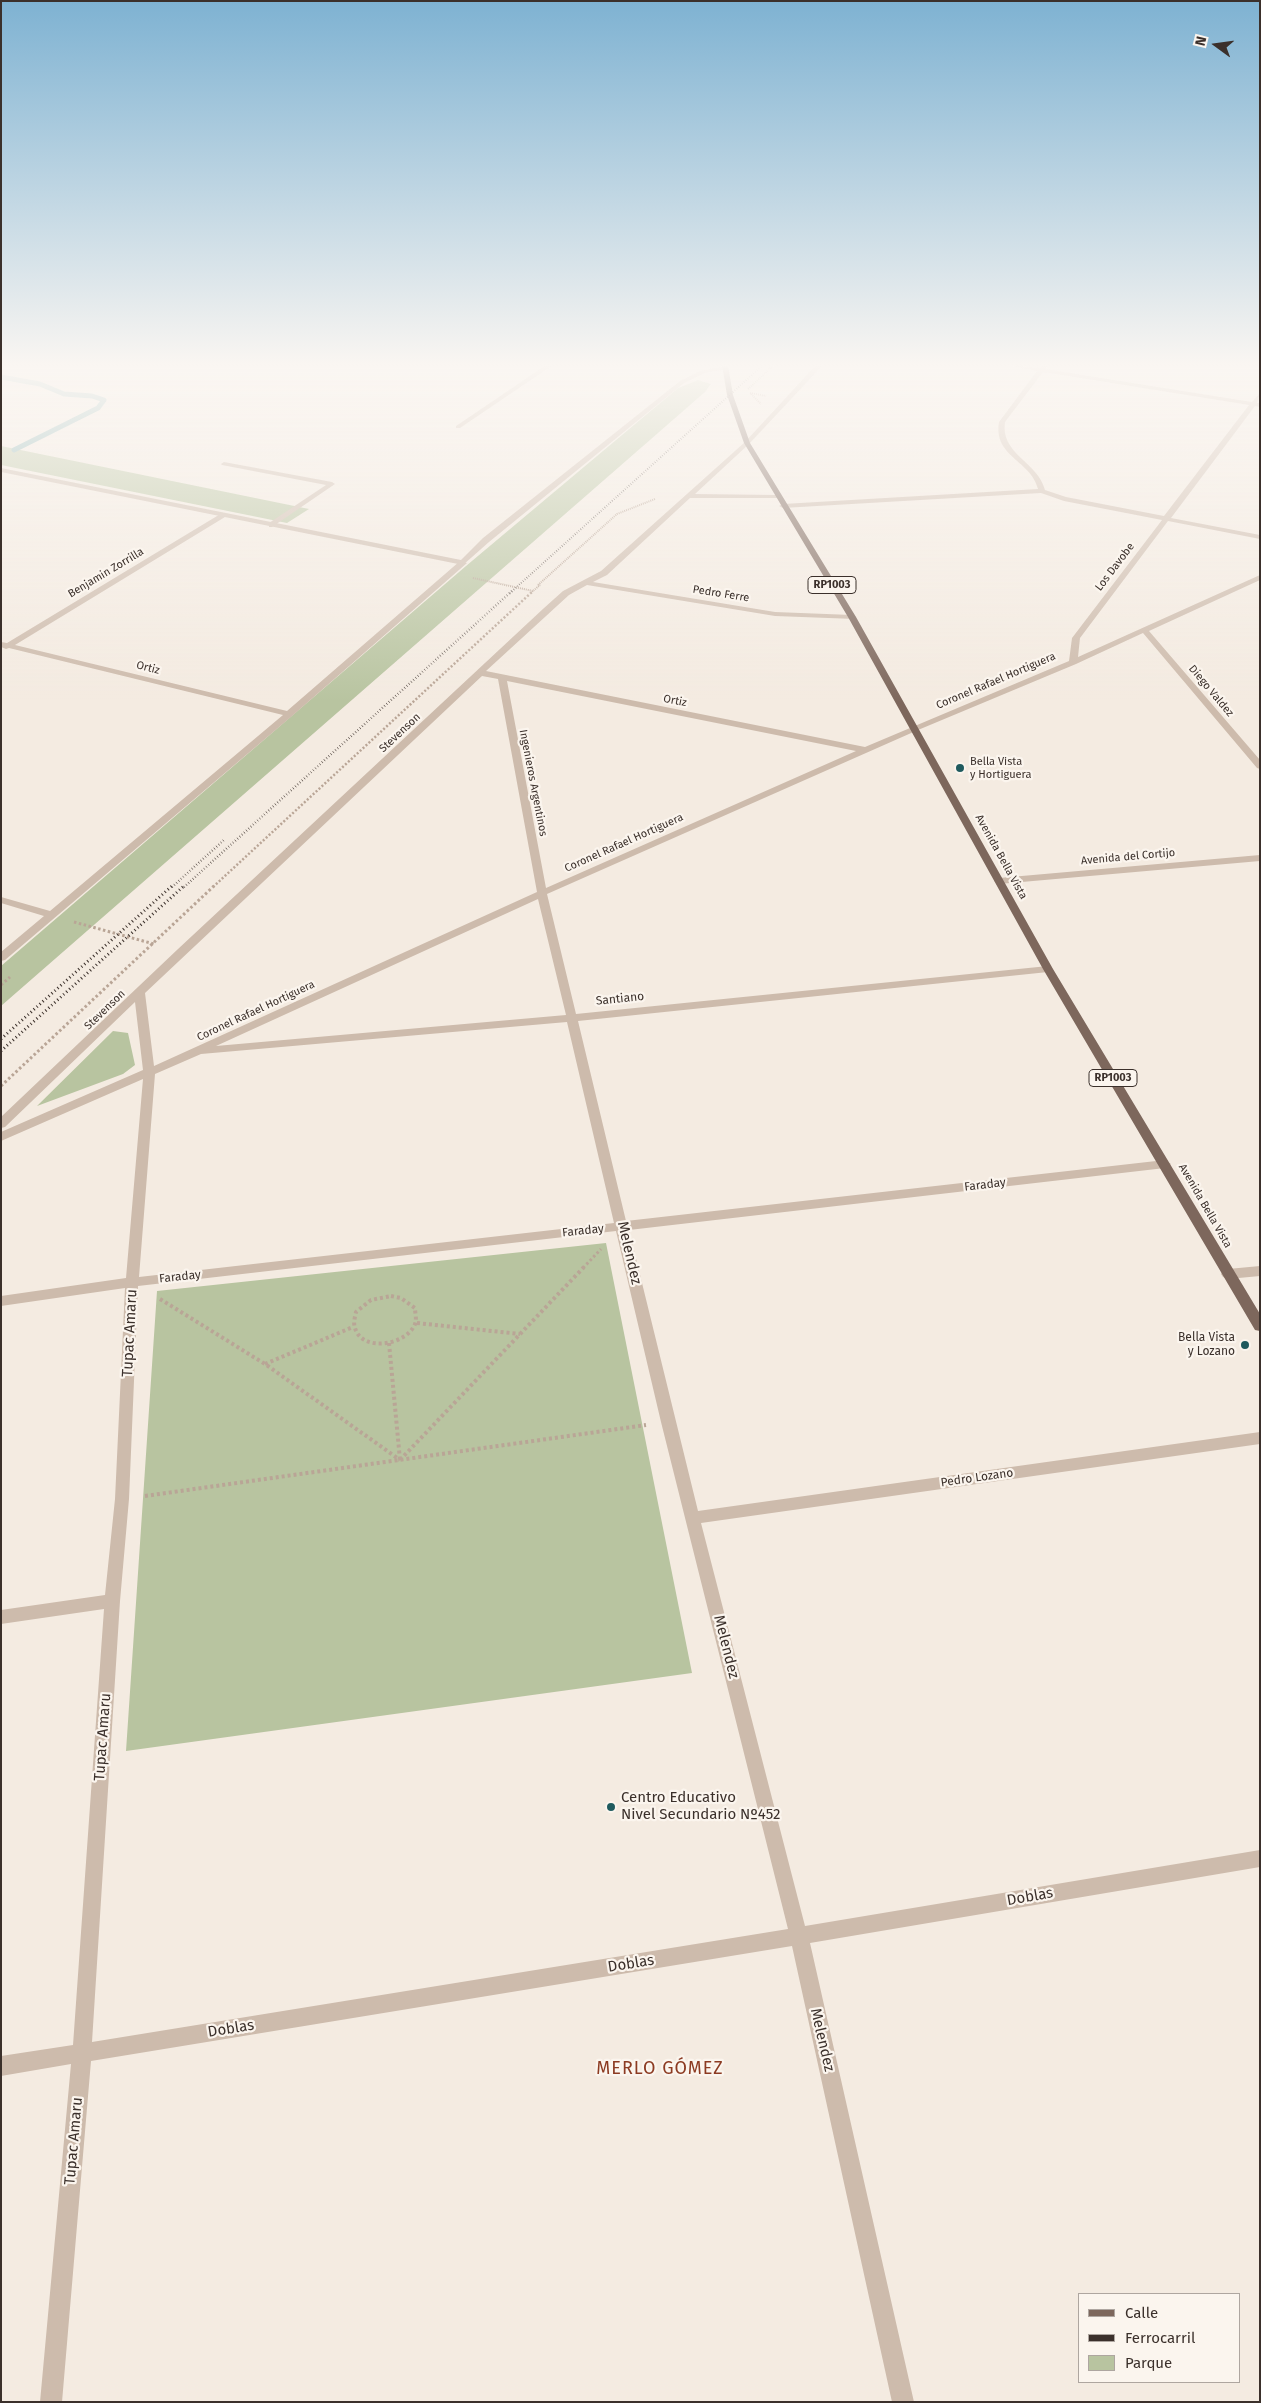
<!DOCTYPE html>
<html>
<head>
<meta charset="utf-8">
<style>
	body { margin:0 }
	#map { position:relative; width:1261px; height:2403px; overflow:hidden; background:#f4ebe1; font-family:"Fira Sans",sans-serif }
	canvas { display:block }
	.frame { position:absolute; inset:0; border:2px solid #3b302b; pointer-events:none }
	.legend { position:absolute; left:1078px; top:2293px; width:162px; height:90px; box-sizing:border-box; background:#fbf5ee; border:1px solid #aea6a0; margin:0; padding:6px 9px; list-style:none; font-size:15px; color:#3b302b }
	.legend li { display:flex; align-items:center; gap:10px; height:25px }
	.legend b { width:25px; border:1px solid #aea6a0 }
	.north { position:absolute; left:1191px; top:20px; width:50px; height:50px; -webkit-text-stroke:4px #fbf5ee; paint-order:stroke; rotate:284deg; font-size:14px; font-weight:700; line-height:20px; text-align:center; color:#3b302b }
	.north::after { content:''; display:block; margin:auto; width:18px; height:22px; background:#3b302b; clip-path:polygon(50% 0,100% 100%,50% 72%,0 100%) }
</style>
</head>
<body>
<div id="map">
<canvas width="1261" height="2403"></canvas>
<div class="frame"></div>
<ul class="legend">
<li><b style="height:6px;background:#7d675c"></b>Calle</li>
<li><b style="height:6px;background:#3b302b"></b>Ferrocarril</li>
<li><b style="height:14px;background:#b8c4a0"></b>Parque</li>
</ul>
<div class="north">N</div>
</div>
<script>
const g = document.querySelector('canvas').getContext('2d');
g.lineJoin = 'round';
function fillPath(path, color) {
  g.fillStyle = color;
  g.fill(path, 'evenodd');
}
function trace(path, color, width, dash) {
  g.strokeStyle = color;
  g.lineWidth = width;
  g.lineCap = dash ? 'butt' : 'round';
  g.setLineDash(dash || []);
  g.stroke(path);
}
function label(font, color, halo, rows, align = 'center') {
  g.font = font + ' "Fira Sans",sans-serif';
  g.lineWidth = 4.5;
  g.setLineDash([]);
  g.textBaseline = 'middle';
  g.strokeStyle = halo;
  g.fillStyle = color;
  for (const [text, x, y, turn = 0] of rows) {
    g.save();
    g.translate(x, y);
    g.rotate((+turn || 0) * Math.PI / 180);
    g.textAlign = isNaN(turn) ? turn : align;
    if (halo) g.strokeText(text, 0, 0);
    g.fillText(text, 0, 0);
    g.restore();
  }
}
const green = new Path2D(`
	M698,380L711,384L705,392L1,1006V966L466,566L678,388Z
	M1,446L309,509L287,523L1,465Z
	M113,1031L128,1033L135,1065L123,1074L37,1106Z
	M606,1243L692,1673L126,1751L157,1291Z`);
const stream = new Path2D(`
	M1,377L40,384L64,394L92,396L104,400L98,408L14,450`);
const pathFar3 = new Path2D(`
	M748,389L774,365
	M750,393L766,396
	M751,394L761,404
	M473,578L533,591L540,585
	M538,585L617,514L655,499
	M531,593L533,591`);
const pathFar2 = new Path2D(`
	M213,887L533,591`);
const pathFar1 = new Path2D(`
	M74,922L154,944
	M1,985L10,977
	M1,1086L215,885
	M583,1268L601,1249`);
const path = new Path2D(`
	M391,1296L401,1298L415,1308C415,1313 417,1319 415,1324C407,1345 362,1353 355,1328C353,1323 355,1317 356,1312L371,1300Z
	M160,1299L265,1364L400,1460
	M417,1323L520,1334
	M389,1343L400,1460
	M265,1364L353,1327
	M400,1460L584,1267
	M145,1496L646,1425`);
const service = new Path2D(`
	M546,365H553L460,428H456V426Z
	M224,462L332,482L335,484L272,527H269V523L326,485L222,465L221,464Z`);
const minor = new Path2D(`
	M816,365H823L749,444L695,494L778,495L781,497L780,498H690L607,575L593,582L775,612L852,615L856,617L855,619L775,616L587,585L569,595L486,671L865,747L1069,661L1072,638L1162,520L1064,501L1041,493L783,508L779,506L783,504L1038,489C1031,460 993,457 999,422L1037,371L1007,365L1040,368L1042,365H1048L1045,369L1252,402L1260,393L1257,403H1260V407L1255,406L1171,518L1260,535V539L1168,521L1080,638L1078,657L1260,575V580L1149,631L1260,760V769L1257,768L1143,633L1076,664L918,730L547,894L576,1014L1048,966L1053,969L1048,972L578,1021L626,1221L1165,1160L1171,1164L1165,1168L629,1230L698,1511L1260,1432V1444L701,1523L805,1926L1260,1850V1867L810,1943L914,2402H892L792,1946L91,2061L62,2402H40L71,2064L1,2076V2056L73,2045L104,1609L1,1624V1610L105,1595L115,1499L125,1288L1,1306V1296L126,1278L143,1079L1,1141V1132L143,1070L135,1002L5,1127L1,1128V1117L178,949L544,608L563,591L601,571L745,442ZM1043,372L1249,405L1164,516L1066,497L1045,490C1038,462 1000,454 1005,422ZM482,676L498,679L537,892L154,1066L145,993ZM507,681L856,751L546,888ZM538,899L566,1015L216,1046ZM567,1022L614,1223L139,1277L155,1074L201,1054ZM616,1231L661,1422L788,1929L92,2042L120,1601L129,1499L138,1286Z
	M222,513H225V517L15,645L287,711L460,561L467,563L292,716L5,960L1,961V952L44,916L1,903V897L50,911L283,715L9,648L6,649L1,647V642L7,643Z
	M1260,855V861L999,884L994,881L999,878Z
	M1260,1266V1276L1228,1279L1223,1277L1221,1274L1223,1271L1228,1269Z`);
const tertiary = new Path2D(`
	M725,366L727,369L705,373L684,383L489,542L463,565L1,472V468L461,560L483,538L680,381L700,371Z`);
const primary = new Path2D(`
	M722,365H728L733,395L750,443L856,617L1053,969L1260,1314V1331L1255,1330L1043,969L848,617L744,443L727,395Z`);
const railFar2 = new Path2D(`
	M510,593L763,365`);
const railFar1 = new Path2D(`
	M172,887L225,839
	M184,887L512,591`);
const rail = new Path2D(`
	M1,1039L173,885
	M1,1051L185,885`);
const markers = [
	[960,768,5,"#1f5a5e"],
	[1245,1345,5,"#1f5a5e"],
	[611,1807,5,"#1f5a5e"]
];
const farStreetnames = [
	["Los Davobe",1115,567,-53],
	["Benjamin Zorrilla",106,573,-31],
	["Pedro Ferre",721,594,9],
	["Ortiz",148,668,14],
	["Coronel Rafael Hortiguera",996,681,-23],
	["Diego Valdez",1211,691,50],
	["Ortiz",675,701,11],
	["Stevenson",400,733,-43],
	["Ingenieros Argentinos",533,783,79],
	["Coronel Rafael Hortiguera",624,843,-24],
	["Avenida Bella Vista",1001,857,61],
	["Avenida del Cortijo",1128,857,-5],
	["Stevenson",105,1010,-44],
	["Coronel Rafael Hortiguera",256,1011,-25],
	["Avenida Bella Vista",1205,1206,60]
];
const shields = [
	[832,585,48],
	[1113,1078,48]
];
const shieldNames = [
	["RP1003",832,585],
	["RP1003",1113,1078]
];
const farPoinames = [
	["Bella Vista",970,762],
	["y Hortiguera",970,775]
];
const streetNames = [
	["Santiano",620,999,-6],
	["Faraday",985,1185,-7],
	["Faraday",583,1231,-6],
	["Faraday",180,1277,-6],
	["Pedro Lozano",977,1478,-8]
];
const poiNames = [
	["Bella Vista",1235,1338],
	["y Lozano",1235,1352]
];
const nearStreetnames = [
	["Melendez",629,1253,77],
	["Tupac Amaru",130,1333,-87],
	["Melendez",726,1647,76],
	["Tupac Amaru",103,1737,-86],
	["Doblas",1030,1897,-10],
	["Doblas",631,1964,-9],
	["Doblas",231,2029,-9],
	["Melendez",822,2040,77],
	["Tupac Amaru",74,2141,-85]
];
const nearPoinames = [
	["Centro Educativo",621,1798],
	["Nivel Secundario Nº452",621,1815]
];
const nearQuarternames = [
	["MERLO GÓMEZ",660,2069]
];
fillPath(green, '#b8c4a0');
trace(stream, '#7fb0b2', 5);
trace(pathFar3, '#b9a596', 2, [1, 1]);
trace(pathFar2, '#b9a596', 2.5, [2, 2]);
trace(pathFar1, '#b9a596', 3, [2.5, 2.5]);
trace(path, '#b9a596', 4, [3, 3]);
fillPath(service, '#cdbbac');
fillPath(minor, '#cdbbac');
fillPath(tertiary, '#cdbbac');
fillPath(primary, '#7d675c');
trace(railFar2, '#3b302b', 2, [0.5, 2]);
trace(railFar1, '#3b302b', 2.5, [0.5, 2.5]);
trace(rail, '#3b302b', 3, [1, 3]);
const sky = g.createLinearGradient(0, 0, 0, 702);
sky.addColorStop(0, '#7eb2d2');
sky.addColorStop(0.52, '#faf6f2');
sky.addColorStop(1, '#faf6f200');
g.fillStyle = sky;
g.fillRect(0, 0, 1261, 702);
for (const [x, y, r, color] of markers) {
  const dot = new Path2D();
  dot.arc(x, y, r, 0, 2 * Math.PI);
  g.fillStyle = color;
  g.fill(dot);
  trace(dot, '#fbf5ee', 2);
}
label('11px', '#3b302b', '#fbf5ee', farStreetnames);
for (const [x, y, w] of shields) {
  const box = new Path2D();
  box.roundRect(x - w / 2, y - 8.5, w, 17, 4);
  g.fillStyle = '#fbf5ee';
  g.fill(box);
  trace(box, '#3b302b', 1);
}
label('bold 11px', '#3b302b', null, shieldNames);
label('11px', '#3b302b', '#fbf5ee', farPoinames, 'left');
label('12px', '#3b302b', '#fbf5ee', streetNames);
label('12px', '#3b302b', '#fbf5ee', poiNames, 'right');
label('15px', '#3b302b', '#fbf5ee', nearStreetnames);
label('15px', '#3b302b', '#fbf5ee', nearPoinames, 'left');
g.letterSpacing = '1px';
label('18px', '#8c3b22', '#fbf5ee', nearQuarternames);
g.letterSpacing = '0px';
</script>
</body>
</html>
